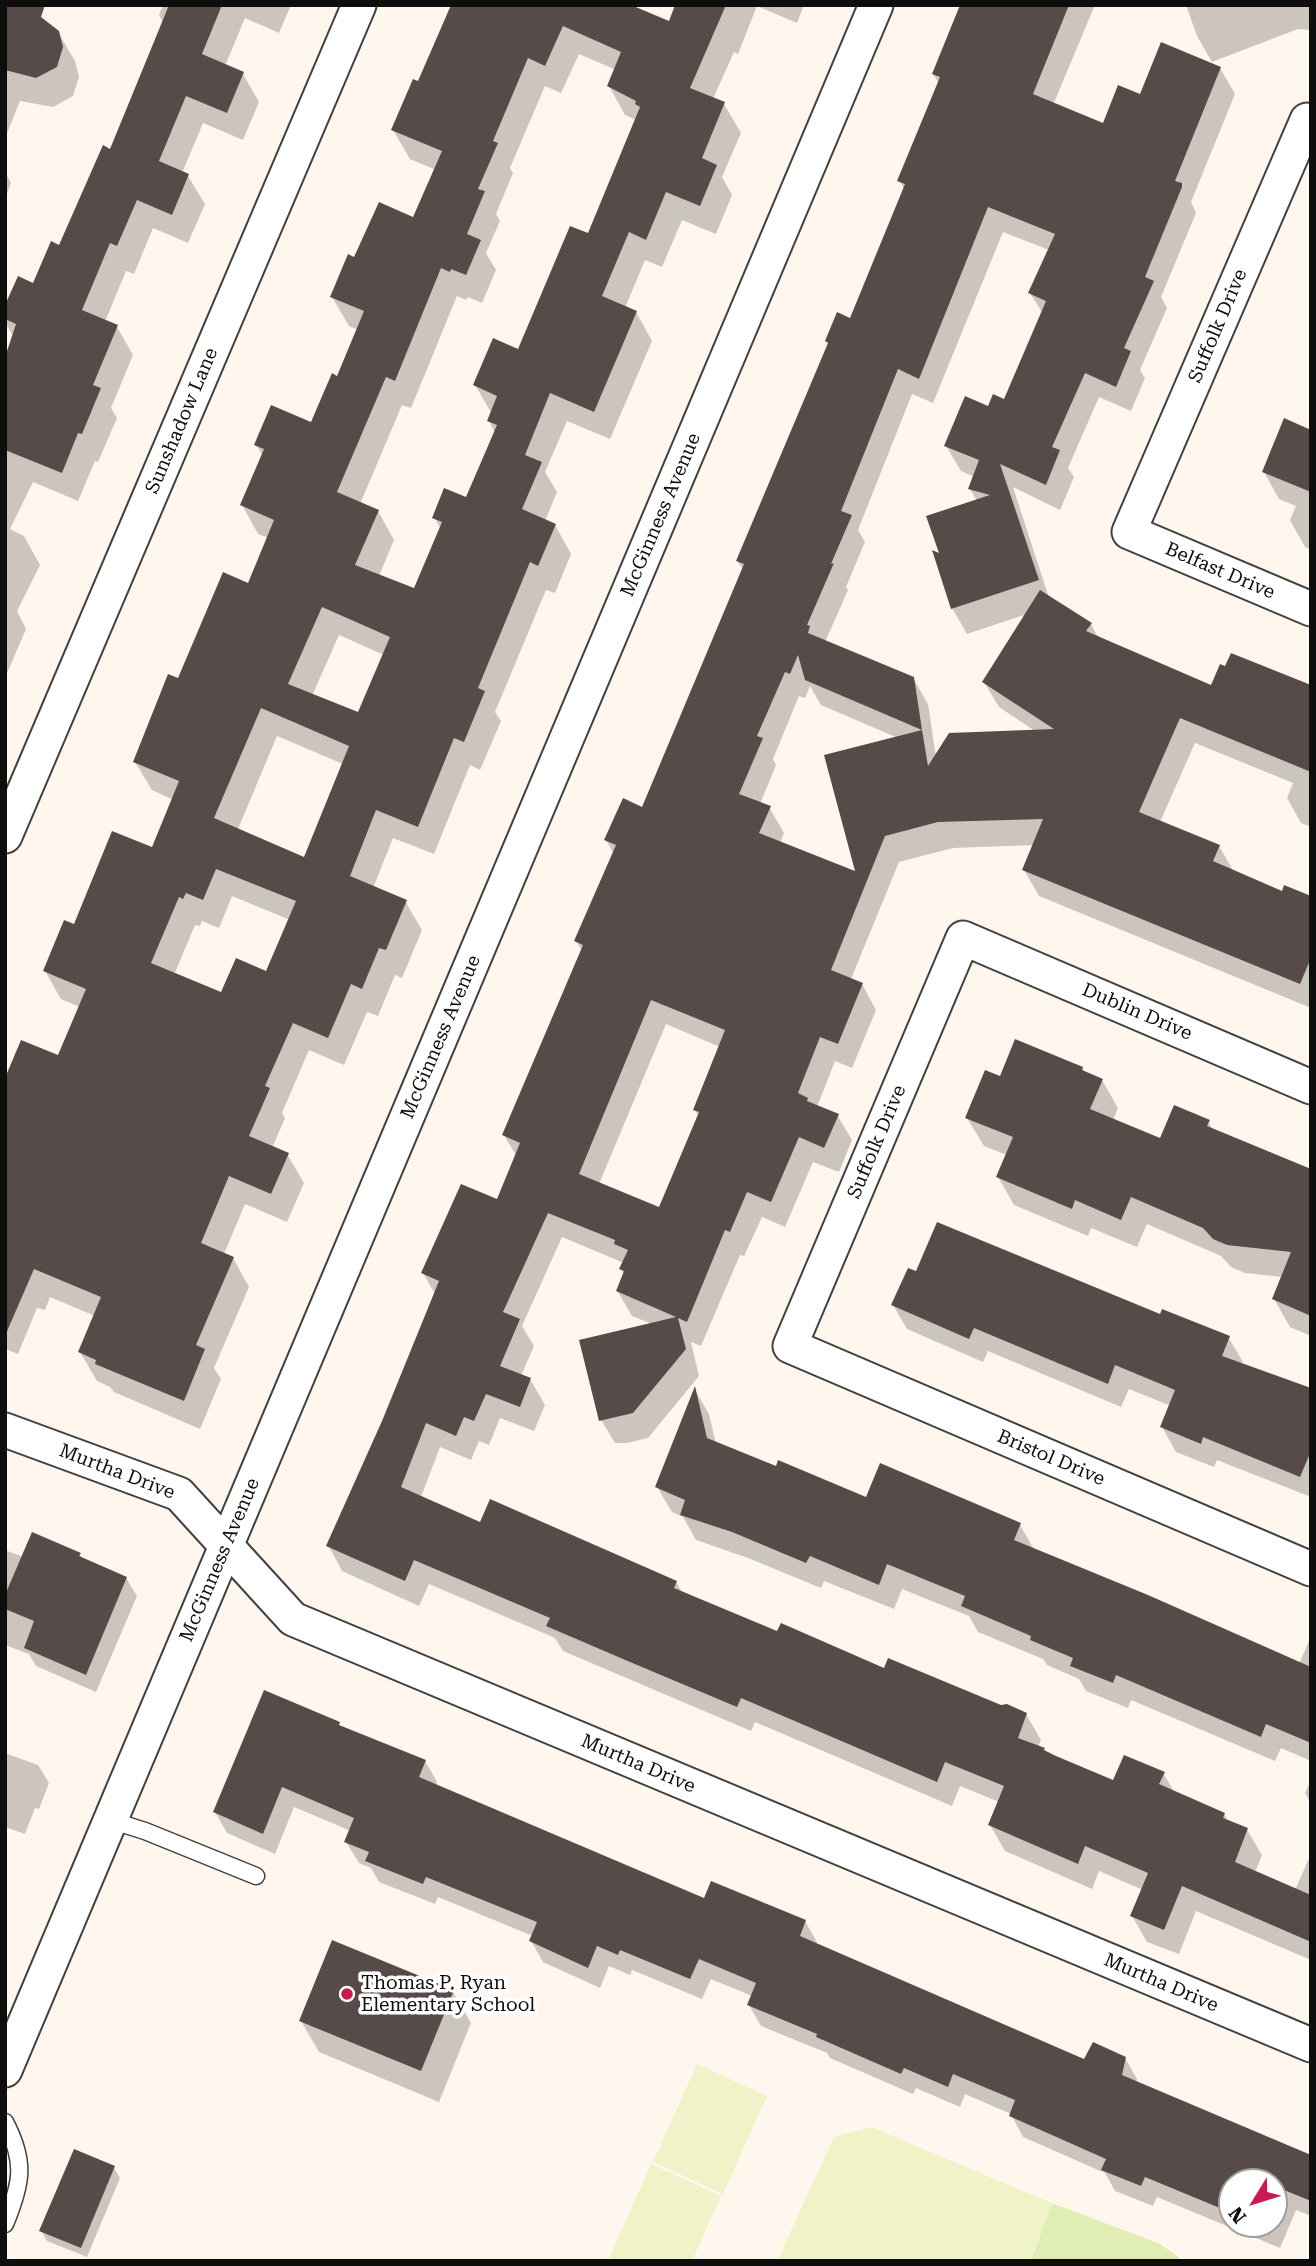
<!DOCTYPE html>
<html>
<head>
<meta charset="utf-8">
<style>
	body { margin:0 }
	#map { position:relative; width:1316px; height:2266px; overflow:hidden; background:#fff7ee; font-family:"Roboto Serif",serif }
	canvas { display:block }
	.frame { position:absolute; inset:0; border:7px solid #0e0e0e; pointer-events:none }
	.north { position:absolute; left:1218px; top:2168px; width:70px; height:70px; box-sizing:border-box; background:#fff; border:2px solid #9f9f9f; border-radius:50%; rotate:232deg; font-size:19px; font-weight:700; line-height:28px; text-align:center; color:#0e0e0e }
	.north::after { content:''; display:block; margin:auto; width:24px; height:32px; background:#c91b50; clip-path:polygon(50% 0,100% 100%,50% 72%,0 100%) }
</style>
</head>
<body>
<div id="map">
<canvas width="1316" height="2266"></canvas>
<div class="frame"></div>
<div class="north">N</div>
</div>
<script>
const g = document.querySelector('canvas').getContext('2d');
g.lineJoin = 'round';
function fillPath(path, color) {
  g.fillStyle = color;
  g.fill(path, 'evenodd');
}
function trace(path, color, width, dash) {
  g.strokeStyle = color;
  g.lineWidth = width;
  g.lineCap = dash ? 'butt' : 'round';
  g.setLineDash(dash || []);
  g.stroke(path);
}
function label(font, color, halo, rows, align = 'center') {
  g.font = font + ' "Roboto Serif",serif';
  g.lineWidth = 7;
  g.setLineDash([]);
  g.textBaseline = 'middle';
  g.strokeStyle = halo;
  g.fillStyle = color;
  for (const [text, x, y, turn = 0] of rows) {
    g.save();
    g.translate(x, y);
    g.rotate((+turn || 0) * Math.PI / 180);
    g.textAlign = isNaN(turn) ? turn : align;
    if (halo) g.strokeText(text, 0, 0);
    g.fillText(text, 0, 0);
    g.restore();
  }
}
const green = new Path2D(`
	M1052,2203L1160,2244L1184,2261H1031Z`);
const pitch = new Path2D(`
	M697,2064L767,2096L723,2194L653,2162Z
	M871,2127L1052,2203L1031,2261H777L834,2137Z
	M651,2164L721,2196L692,2261H608Z`);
const shadow = new Path2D(`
	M5,5L58,32L75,61L79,77L73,96L53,107L20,101L5,138Z
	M163,5H291L279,33L245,18L225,66L243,74L259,102L243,140L203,123L182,173L188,176L205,204L188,243L153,228L134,274L126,271L105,322L117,327L133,355L111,408L117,418L98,462L95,461L78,501L33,482L10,529L24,536L40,565L17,611L26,629L5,678V362L14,337L5,323V310L34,286L60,247L111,151L164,24L159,15Z
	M453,5L669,23L677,5H804L797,23L757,6L738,54L734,52L713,99L724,104L741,133L722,177L732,195L716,234L682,220L662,267L645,260L625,308L636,312L652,341L610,439L567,421L545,472L557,492L545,521L555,525L571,554L555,593L546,590L495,712L501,721L480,770L470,765L434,854L393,838L373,888L405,901L422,930L402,978L395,975L378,1016L367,1012L344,1065L309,1050L282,1113L285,1118L272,1148L287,1154L304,1183L287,1222L245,1204L224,1254L233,1258L249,1287L214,1368L221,1379L200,1429L114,1392L110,1387L97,1381L80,1352L95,1316L50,1297L45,1310L37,1308L18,1354L5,1349V1082L59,1057L80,1007L61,999L45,971L75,926L153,850L174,800L152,790L135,762L178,680L249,585L269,538L258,534L242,505L263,456L256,445L312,424L338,378L358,330L349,326L332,297L355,259L414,219L436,170L410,159L393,130L419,83ZM579,54L616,70L609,86L625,115L636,120L589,235L519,351L475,385L492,414L489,421L495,433L467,499L434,517L441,529L415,590L379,576L394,540L378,511L360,504L402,405L411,408L457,296L466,300L468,297L482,303L496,270L486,253L500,221L496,214L513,173L510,168L545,86L561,93ZM339,635L384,655L359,714L312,696ZM277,736L343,764L305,860L238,829ZM232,896L290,920L267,973L222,995L174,975L195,925L200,926L202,921L219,928Z
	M983,5H1095L1053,105L1104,125L1141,96L1220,68L1235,94L1191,202L1196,213L1161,297L1167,308L1140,370L1145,378L1131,411L1099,397L1068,468L1074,477L1060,510L1013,487L1049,598L1091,624L1099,639L1212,687L1311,686V827L1301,823L1287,798L1293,783L1195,743L1160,822L1219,846L1234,872L1283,893L1311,898V1008L1039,896L1024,870L1034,845L953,848L899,862L851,979L862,984L876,1010L852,1068L835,1061L817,1107L837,1115L852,1140L839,1172L813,1162L785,1227L762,1217L744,1256L740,1255L701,1346L691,1342L699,1376L648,1438L627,1443H615L600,1418L652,1324L632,1316L617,1290L624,1274L621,1269L624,1263L562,1237L522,1326L534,1346L521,1376L530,1379L545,1405L534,1431L500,1418L489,1445L479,1441L471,1460L440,1447L421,1497L481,1525L676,1582L683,1594L778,1633L885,1670L1026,1714L1041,1740L1038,1747L1046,1753L1114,1782L1163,1773L1175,1793L1224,1814L1229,1822L1247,1830L1262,1855L1255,1872L1295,1890L1311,1854V1960L1196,1911L1179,1954L1147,1942L1132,1916L1143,1890L1099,1871L1092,1889L1005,1851L990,1825L999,1802L960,1786L952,1806L755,1722L751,1731L563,1651L555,1638L429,1584L419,1606L342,1571L328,1545L383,1422L435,1294L423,1273L498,1201L517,1157L504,1135L582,951L576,941L614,854L606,840L643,809L743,570L737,560L829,345L827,341L851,320L905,190L899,180L939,84L933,74ZM1003,232L1049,250L1030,293L1043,314L1005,401L989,408L946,446L961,471L975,477L970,489L977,501L942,556L952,608L967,634L1027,614L984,682L999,707L1035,731L936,757L928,704L913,678L825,642L848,590L846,587L865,542L858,530L912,394L933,403ZM810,686L821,705L898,738L858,874L780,843L784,833L769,807L760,804L776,765L773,759L799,696L805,698ZM666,1024L720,1047L695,1110L699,1117L660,1209L599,1184Z
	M1186,5H1311V30L1298,29L1212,62L1197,36Z
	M5,172L11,183L5,199Z
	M1311,432V550L1305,547L1290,520L1296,506L1279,499L1264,472Z
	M1082,1068L1085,1073L1102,1080L1118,1108L1113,1120L1161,1141L1208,1122L1213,1130L1311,1186V1336L1290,1327L1274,1299L1283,1277L1245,1273L1231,1267L1221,1256L1147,1224L1137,1247L1091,1228L1088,1236L1014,1205L998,1177L1007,1155L984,1146L967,1118L1001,1078Z
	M893,1305L1161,1316L1228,1337L1243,1362L1241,1364L1311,1390V1497L1217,1460L1214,1467L1176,1452L1162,1427L1171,1406L1129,1389L1121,1407L988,1351L983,1362L907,1329Z
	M695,1390L709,1414L716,1444L777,1468L867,1499L1020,1525L1035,1551L1299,1664L1309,1641L1311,1642V1761L1281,1748L1275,1761L1131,1700L1128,1708L1086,1691L1079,1679L1047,1665L1043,1659L978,1632L969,1616L902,1589L894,1609L824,1581L821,1588L748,1558L696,1540L683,1517L672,1512L657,1487Z
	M5,1550L23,1557L79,1554L82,1559L126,1578L137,1596L96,1692L36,1666L29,1654L5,1645Z
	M339,1724L341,1728L425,1761L437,1782L436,1785L705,1900L805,1921L817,1942L816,1945L1085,2062L1125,2058L1137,2079V2084L1311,2157V2216L1296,2210L1280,2248L1157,2197L1153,2206L1115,2191L1105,2173L1023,2137L1011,2114L965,2094L960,2107L916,2088L913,2094L830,2058L827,2053L761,2026L749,2005L752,1996L711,1979L702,1999L632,1970L630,1975L609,1966L600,1988L543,1962L531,1941L533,1936L438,1897L435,1904L379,1882L371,1868L359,1863L346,1842L351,1831L294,1807L275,1854L227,1833L215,1812ZM1232,2182H1274V2224H1232Z
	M5,1753L38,1765L49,1783L39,1809L35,1808L25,1834L5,1827Z
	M1311,1780V1803L1305,1793Z
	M453,1992L471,2023L439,2102L319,2052L301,2021Z
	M114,2168L120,2178L87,2257L47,2241L41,2230Z`);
const building = new Path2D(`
	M5,5H45L41,17L59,31L63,47L57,67L36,78L5,70Z
	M169,5H222L202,54L244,72L227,113L186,96L159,161L189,174L172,215L137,200L117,246L110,243L82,310L118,325L93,385L101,388L82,434L78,433L62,473L5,450V357L16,324L5,319V305L18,276L33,283L51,241L59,245L103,145L110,149Z
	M451,5H631L669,21L675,5H726L690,88L725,102L702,158L717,165L700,206L666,192L646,240L629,232L602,296L637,311L594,412L550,393L525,455L542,462L522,509L556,524L538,566L530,562L478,688L485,691L464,742L454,738L418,827L376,810L350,876L407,900L386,950L379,948L362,989L351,984L328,1038L293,1023L265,1086L270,1088L249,1136L289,1153L271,1194L229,1176L201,1243L234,1257L196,1345L205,1349L184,1401L95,1364L96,1360L78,1352L101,1297L34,1269L5,1336V1078L21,1040L58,1055L86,989L43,971L64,920L74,924L112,831L152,847L179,781L133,762L168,674L178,678L223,572L248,583L274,520L240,505L264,449L254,445L271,405L311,422L332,373L337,376L364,311L330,297L348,254L354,257L379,202L413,217L442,151L391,130L413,79L418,81ZM563,26L621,52L607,86L636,101L635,104L640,107L588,233L570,226L518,349L493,338L473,385L497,396L487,421L497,425L466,497L444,488L432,518L442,522L414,588L355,565L379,510L337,492L386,377L395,381L441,268L450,272L451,269L466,275L481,240L467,234L485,191L478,189L498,143L493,141L528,58L545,66ZM322,607L390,637L358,712L288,684ZM261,708L349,746L304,857L214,818ZM216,869L296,901L266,971L236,958L221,992L151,963L179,897L183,899L186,893L203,900Z
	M960,5H1069L1033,94L1103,123L1118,85L1140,94L1161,42L1221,67L1175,181L1182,183V187L1145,277L1154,281L1124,348L1131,351L1116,387L1085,373L1052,447L1060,450L1046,485L1000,464L1039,580L951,609L932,550L939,553L926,516L990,495L968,489L979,460L944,446L965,396L988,406L993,394L1004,399L1046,301L1028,293L1055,234L988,207L919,379L898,369L841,511L852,515L831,564L834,563L807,625L810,626L808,633L914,677L922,730L805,680L798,655L790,674L785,672L757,736L763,738L739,794L771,806L759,833L855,871L824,755L922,730L928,766L949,733L1054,729L982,682L1040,590L1092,623L1086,631L1211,685L1220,664L1225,666L1231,653L1311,685V772L1180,718L1139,812L1220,845L1213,861L1282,891L1284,885L1311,896V958L1300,984L1022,870L1043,819L938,822L885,836L831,970L863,983L838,1044L820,1037L798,1093L808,1098L807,1101L839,1114L824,1148L799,1137L771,1202L747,1192L730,1232L725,1230L687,1322L678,1318L686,1349L633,1413L599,1421L579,1340L676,1317L616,1291L624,1271L619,1269L628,1250L614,1244L615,1240L548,1213L503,1312L520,1319L500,1366L531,1378L520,1407L486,1394L474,1421L464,1417L456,1436L426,1423L401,1487L480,1522L490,1499L677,1581L674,1588L777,1631L781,1623L884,1668L888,1658L1001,1705L1007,1704L1027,1713L1018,1738L1045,1748L1044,1750L1056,1756L1113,1780L1124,1755L1165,1772L1159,1784L1225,1813L1223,1818L1248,1828L1235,1862L1311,1895V1942L1182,1886L1164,1930L1130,1916L1148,1873L1085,1846L1078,1864L988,1825L1004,1786L945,1762L937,1782L741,1698L737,1707L630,1662L546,1626L550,1618L414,1560L405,1581L326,1546L382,1421L439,1281L421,1273L461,1184L497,1199L520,1143L502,1135L583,945L574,941L616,845L604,840L623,798L642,807L744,564L736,561L828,343L825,341L837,312L850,318L905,184L897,181L940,77L932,74ZM651,1000L725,1030L693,1110L699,1112L659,1207L579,1174Z
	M1284,418L1311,430V492L1262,472Z
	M1015,1039L1083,1067L1082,1070L1103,1079L1090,1109L1160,1138L1174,1105L1210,1120L1207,1126L1311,1169V1316L1272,1299L1291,1252L1227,1245L1213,1239L1203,1228L1131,1197L1121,1220L1075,1200L1072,1209L996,1177L1013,1137L965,1118L985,1070L1000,1076Z
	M937,1222L1160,1314L1162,1309L1230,1336L1222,1356L1311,1388V1451L1300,1477L1203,1437L1201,1444L1160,1427L1175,1390L1115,1365L1108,1384L974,1328L969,1339L891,1305L908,1268L916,1271Z
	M695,1386L707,1438L776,1466L778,1460L866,1497L880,1463L1021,1523L1014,1540L1148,1595L1311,1667V1743L1266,1724L1261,1737L1116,1675L1113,1683L1070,1666L1073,1658L1030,1640L1031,1636L961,1606L965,1596L887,1564L879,1585L810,1556L806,1563L732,1532L680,1515L685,1500L655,1487Z
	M32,1532L81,1553L79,1556L127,1577L86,1675L24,1648L34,1621L5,1609V1595Z
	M264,1690L340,1722L339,1725L426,1760L419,1777L704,1898L711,1881L806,1920L800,1936L1084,2059L1093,2042L1126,2057L1122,2075L1311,2155V2201L1284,2190L1274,2213V2182H1232V2213L1145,2177L1141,2186L1101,2170L1106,2159L1009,2116L1015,2100L953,2074L948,2087L904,2068L901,2074L816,2037L817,2034L747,2005L756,1983L699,1959L690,1979L620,1950L618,1955L597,1946L588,1968L529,1941L537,1922L426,1877L423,1884L365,1861L369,1852L344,1842L354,1818L282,1787L263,1834L213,1812Z
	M332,1940L454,1990L421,2071L299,2021Z
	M74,2149L115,2166L81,2248L39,2231Z`);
const lane = new Path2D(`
	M110,1820L145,1831L256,1876
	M5,2122C26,2162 22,2183 5,2224`);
const street = new Path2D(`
	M1311,121L1307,120L1129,532L1311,609
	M5,836L359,5
	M1311,1087L963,938L790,1346L1311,1569
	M5,1430L179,1494L293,1619L1311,2045
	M5,2070L876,5`);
const markers = [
	[347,1994,7,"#c91b50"]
];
const streetNames = [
	["Suffolk Drive",1218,326,-67],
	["Sunshadow Lane",182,421,-67],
	["McGinness Avenue",661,515,-67],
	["Belfast Drive",1220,571,23],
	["Dublin Drive",1137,1012,23],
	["McGinness Avenue",441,1037,-67],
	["Suffolk Drive",877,1142,-67],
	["Bristol Drive",1051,1458,23],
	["Murtha Drive",117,1472,21],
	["McGinness Avenue",220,1560,-67],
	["Murtha Drive",638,1764,23],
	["Murtha Drive",1161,1983,23]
];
const poiNames = [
	["Thomas P. Ryan",361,1983],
	["Elementary School",361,2005]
];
fillPath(green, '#e0edb5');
fillPath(pitch, '#eff3c7');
fillPath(shadow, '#0003');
fillPath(building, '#574b49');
trace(lane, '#414141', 19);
trace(street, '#414141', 37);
trace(lane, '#fff', 16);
trace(street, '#fff', 33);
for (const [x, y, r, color] of markers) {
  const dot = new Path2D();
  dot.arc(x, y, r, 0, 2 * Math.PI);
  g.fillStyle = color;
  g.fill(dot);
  trace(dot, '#fff', 2.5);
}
label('19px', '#0e0e0e', '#fff', streetNames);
label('19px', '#0e0e0e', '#fff', poiNames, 'left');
</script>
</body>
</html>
